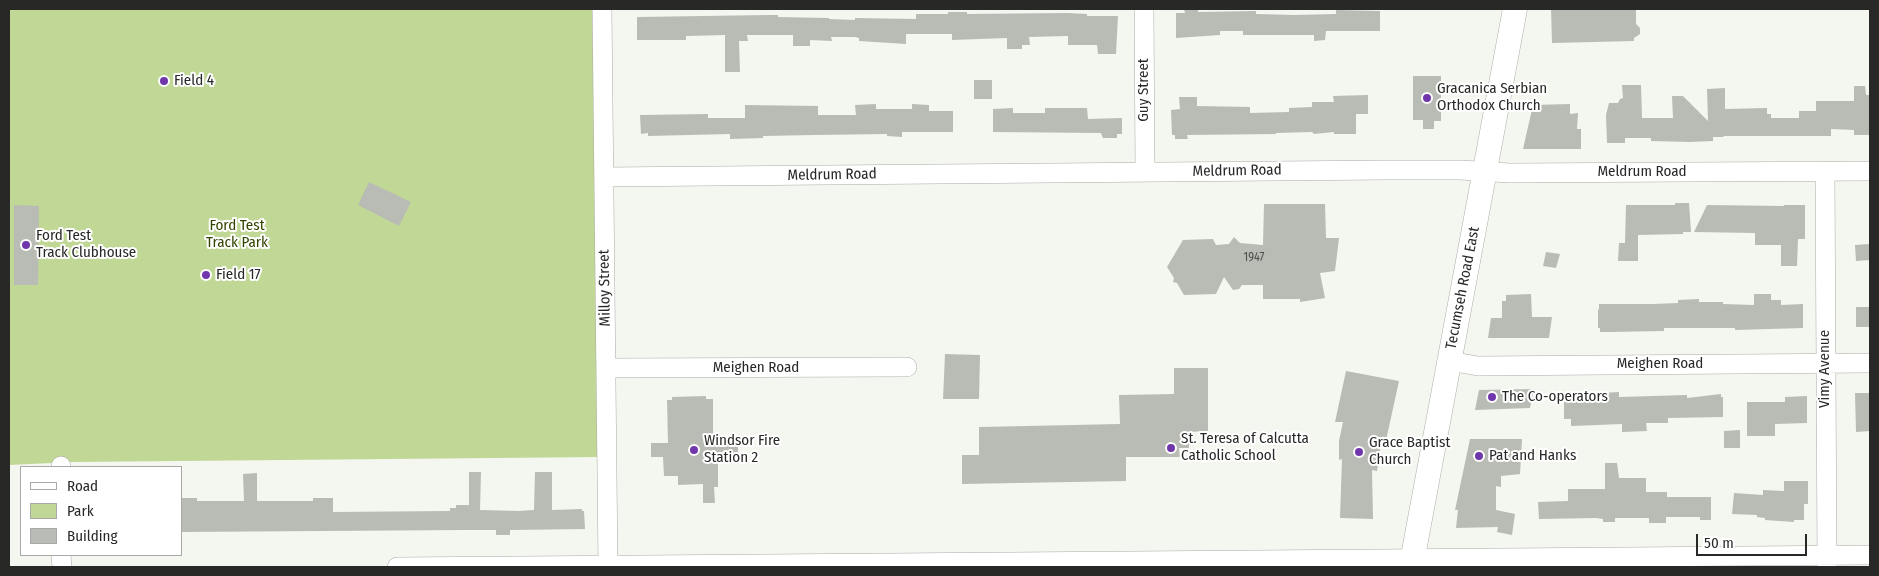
<!DOCTYPE html>
<html>
<head>
<meta charset="utf-8">
<style>
	body { margin:0 }
	#map { position:relative; width:1879px; height:576px; overflow:hidden; background:#f4f6f0; font-family:"Fira Sans Condensed",sans-serif }
	canvas { display:block }
	.frame { position:absolute; inset:0; border:10px solid #282927; pointer-events:none }
	.legend { position:absolute; left:20px; top:466px; width:162px; height:90px; box-sizing:border-box; background:#fff; border:1px solid #a9a9a9; margin:0; padding:6px 9px; list-style:none; font-size:15px; color:#282927 }
	.legend li { display:flex; align-items:center; gap:10px; height:25px }
	.legend b { width:25px; border:1px solid #a9a9a9 }
	.scale { position:absolute; left:1696px; top:534px; width:111px; height:22px; box-sizing:border-box; border:2px solid #282927; border-top:0; padding-left:6px; font-size:15px; line-height:18px; white-space:nowrap; color:#282927; -webkit-text-stroke:4px #fff; paint-order:stroke }
</style>
</head>
<body>
<div id="map">
<canvas width="1879" height="576"></canvas>
<div class="frame"></div>
<ul class="legend">
<li><b style="height:6px;background:#fff"></b>Road</li>
<li><b style="height:14px;background:#c0d795"></b>Park</li>
<li><b style="height:14px;background:#b9bbb5"></b>Building</li>
</ul>
<div class="scale">50 m</div>
</div>
<script>
const g = document.querySelector('canvas').getContext('2d');
g.lineJoin = 'round';
function fillPath(path, color) {
  g.fillStyle = color;
  g.fill(path, 'evenodd');
}
function trace(path, color, width, dash) {
  g.strokeStyle = color;
  g.lineWidth = width;
  g.lineCap = dash ? 'butt' : 'round';
  g.setLineDash(dash || []);
  g.stroke(path);
}
function label(font, color, halo, rows, align = 'center') {
  g.font = font + ' "Fira Sans Condensed",sans-serif';
  g.lineWidth = 4;
  g.setLineDash([]);
  g.textBaseline = 'middle';
  g.strokeStyle = halo;
  g.fillStyle = color;
  for (const [text, x, y, turn = 0] of rows) {
    g.save();
    g.translate(x, y);
    g.rotate((+turn || 0) * Math.PI / 180);
    g.textAlign = isNaN(turn) ? turn : align;
    if (halo) g.strokeText(text, 0, 0);
    g.fillText(text, 0, 0);
    g.restore();
  }
}
const green = new Path2D(`
	M9,9H596L599,457L74,462L9,465Z`);
const building = new Path2D(`
	M1184,9H1198V12L1256,11V14L1294,15L1336,14V10L1380,11V31H1326L1325,40L1314,41V35H1243V31H1220V35L1176,38V13H1185Z
	M1551,9H1636V24L1640,28V34L1634,38V41L1552,43Z
	M948,12H967V14L1068,13L1087,14V16H1118L1116,54H1098L1097,45H1068V36L1029,37L1030,45H1022V49H1007V38L952,40V34H906V44L859,41V38L855,37H831L832,41L810,40V46H793V35H747L748,41H739L740,72H725V35L686,36V40H637V17L770,15H778V17L829,18V19L855,20V18L916,19V14H948Z
	M1413,76H1441V121H1434V129H1423V120H1413Z
	M974,80H992V99H974Z
	M1622,85H1641L1642,118H1673L1672,96H1683L1708,121L1707,89L1725,88V109L1767,108V114H1771V118H1799V111H1816V101H1854V86H1865L1866,95H1870V135H1854V130L1831,129V136H1723L1724,137H1713V141L1690,142L1651,141V138H1625V143H1607L1606,115L1609,103H1618L1620,99L1623,98Z
	M1368,95V114H1356V134H1334V132L1314,134L1312,132L1276,133V134L1187,135L1188,139H1175V135H1172L1171,110L1180,109L1179,97H1197V106L1250,107V113L1289,112V108L1312,107V102H1334L1333,96Z
	M876,104V109H912V104L929,105V111H953V132H902V137L887,136V134L815,135L763,136V138L730,139V134L648,136V133L641,134L640,115L708,114V118H745V105L818,106V115H856L855,105Z
	M1570,104V114L1578,113L1577,129H1581V149H1523L1533,105Z
	M1013,108V113H1045V108H1087L1088,119L1122,118V134H1117V138H1103L1101,133L993,132V109Z
	M369,182L411,202L399,226L358,205Z
	M1675,203H1689L1691,232H1683V234L1638,235V261H1618L1619,243H1625L1626,205H1675Z
	M1264,204H1325L1326,238H1339L1335,271L1320,273L1325,298L1300,302V299H1263V285H1242L1239,289L1233,290L1224,277L1216,294L1184,295L1177,283L1173,282L1174,278L1167,267L1183,240L1213,239L1216,245L1229,244L1234,237L1240,243L1263,245Z
	M14,205L39,206L38,285H14Z
	M1707,205L1784,206V205H1805V239H1798L1797,266H1781V245H1755V233L1694,232Z
	M1870,244V260L1856,261L1855,245Z
	M1546,252L1560,254L1556,268L1543,266Z
	M1531,294L1532,317H1552L1549,338H1488L1491,318H1502V301H1506V295Z
	M1754,294H1771V300H1781V305L1803,304V328L1735,330V328H1664V331L1609,332H1600V328H1598V309L1599,310V304H1653L1678,303V300L1699,299V302H1723V304L1754,305Z
	M1856,307H1870V327H1856Z
	M945,354L980,355L979,399H943Z
	M1174,368H1208V431L1189,432V448H1179L1180,457H1126V481L962,484V455H979V427L1120,424L1119,395L1174,394Z
	M1346,371L1399,381L1385,445L1381,444L1377,471L1372,470L1373,519L1340,518L1342,459L1339,460V441L1343,422H1335Z
	M1534,389L1530,408L1475,410L1479,390Z
	M1619,392V397L1687,395V398L1721,394V397H1723V417L1668,418V423H1646L1647,431L1622,432V424L1571,426V419H1564V402H1571V399L1600,398L1601,393Z
	M1855,393H1870V431L1856,432Z
	M706,396V399H713V443L738,442V457H718V487H714L715,503H703V484L678,485V476H664L663,457H651V443H668L667,400H672V397Z
	M1807,396V423L1775,424V436H1747V402H1785V397Z
	M1740,430V448H1724V431Z
	M1470,439H1522L1520,474L1501,476V487L1496,486V510L1515,514L1512,535L1497,532L1498,527L1456,528L1458,510H1455Z
	M1605,463H1617L1619,478H1646V492H1667V497H1711V520H1700V517H1666V523H1649V518H1615V522H1603V519L1596,518L1539,519L1538,502L1568,501V489H1605Z
	M469,472H481L480,510L519,511L534,510L535,472H552V510L582,509V511H584L585,529L510,530V535H496V530H463L181,532V498H197V501H244L243,474L257,473V501H313V498H333V512L450,511V508H456V505H469Z
	M1784,481H1808V504H1804V520H1794V522L1765,520V518L1757,517V515L1732,514L1734,493L1763,495V490L1784,491Z`);
const minor = new Path2D(`
	M602,9L608,567
	M1144,9L1145,172
	M1825,171L1827,566
	M604,177L1386,170H1460L1510,173L1870,171
	M1449,361L1478,366L1870,363
	M606,368L907,367
	M61,466V467
	M61,555L62,567
	M397,567L1870,555`);
const major = new Path2D(`
	M1411,567L1515,9`);
const markers = [
	[164,81,5,"#7037ad"],
	[1427,98,5,"#7037ad"],
	[26,245,5,"#7037ad"],
	[206,275,5,"#7037ad"],
	[1492,397,5,"#7037ad"],
	[1171,448,5,"#7037ad"],
	[694,450,5,"#7037ad"],
	[1359,452,5,"#7037ad"],
	[1479,456,5,"#7037ad"]
];
const numberNames = [
	["1947",1254,258]
];
const poiNames = [
	["Field 4",174,81],
	["Gracanica Serbian",1437,89],
	["Orthodox Church",1437,106],
	["Ford Test",36,236],
	["Track Clubhouse",36,253],
	["Field 17",216,275],
	["The Co-operators",1502,397],
	["St. Teresa of Calcutta",1181,439],
	["Catholic School",1181,456],
	["Windsor Fire",704,441],
	["Station 2",704,458],
	["Grace Baptist",1369,443],
	["Church",1369,460],
	["Pat and Hanks",1489,456]
];
const streetNames = [
	["Guy Street",1144,90,-90],
	["Meldrum Road",1237,171,-1],
	["Meldrum Road",1642,172],
	["Meldrum Road",832,175,-1],
	["Milloy Street",605,288,-91],
	["Tecumseh Road East",1463,288,-79],
	["Meighen Road",1660,364],
	["Meighen Road",756,368],
	["Vimy Avenue",1825,369,-90]
];
const parkNames = [
	["Ford Test",237,226],
	["Track Park",237,243]
];
fillPath(green, '#c0d795');
fillPath(building, '#b9bbb5');
trace(minor, '#a9aca6', 20);
trace(major, '#a9aca6', 25);
trace(minor, '#fff', 19);
trace(major, '#fff', 24);
for (const [x, y, r, color] of markers) {
  const dot = new Path2D();
  dot.arc(x, y, r, 0, 2 * Math.PI);
  g.fillStyle = color;
  g.fill(dot);
  trace(dot, '#fff', 2);
}
label('12px', '#4c4e4a', null, numberNames);
label('15px', '#282927', '#fff', poiNames, 'left');
label('15px', '#282927', '#fff', streetNames);
label('15px', '#340', '#fff', parkNames);
</script>
</body>
</html>
